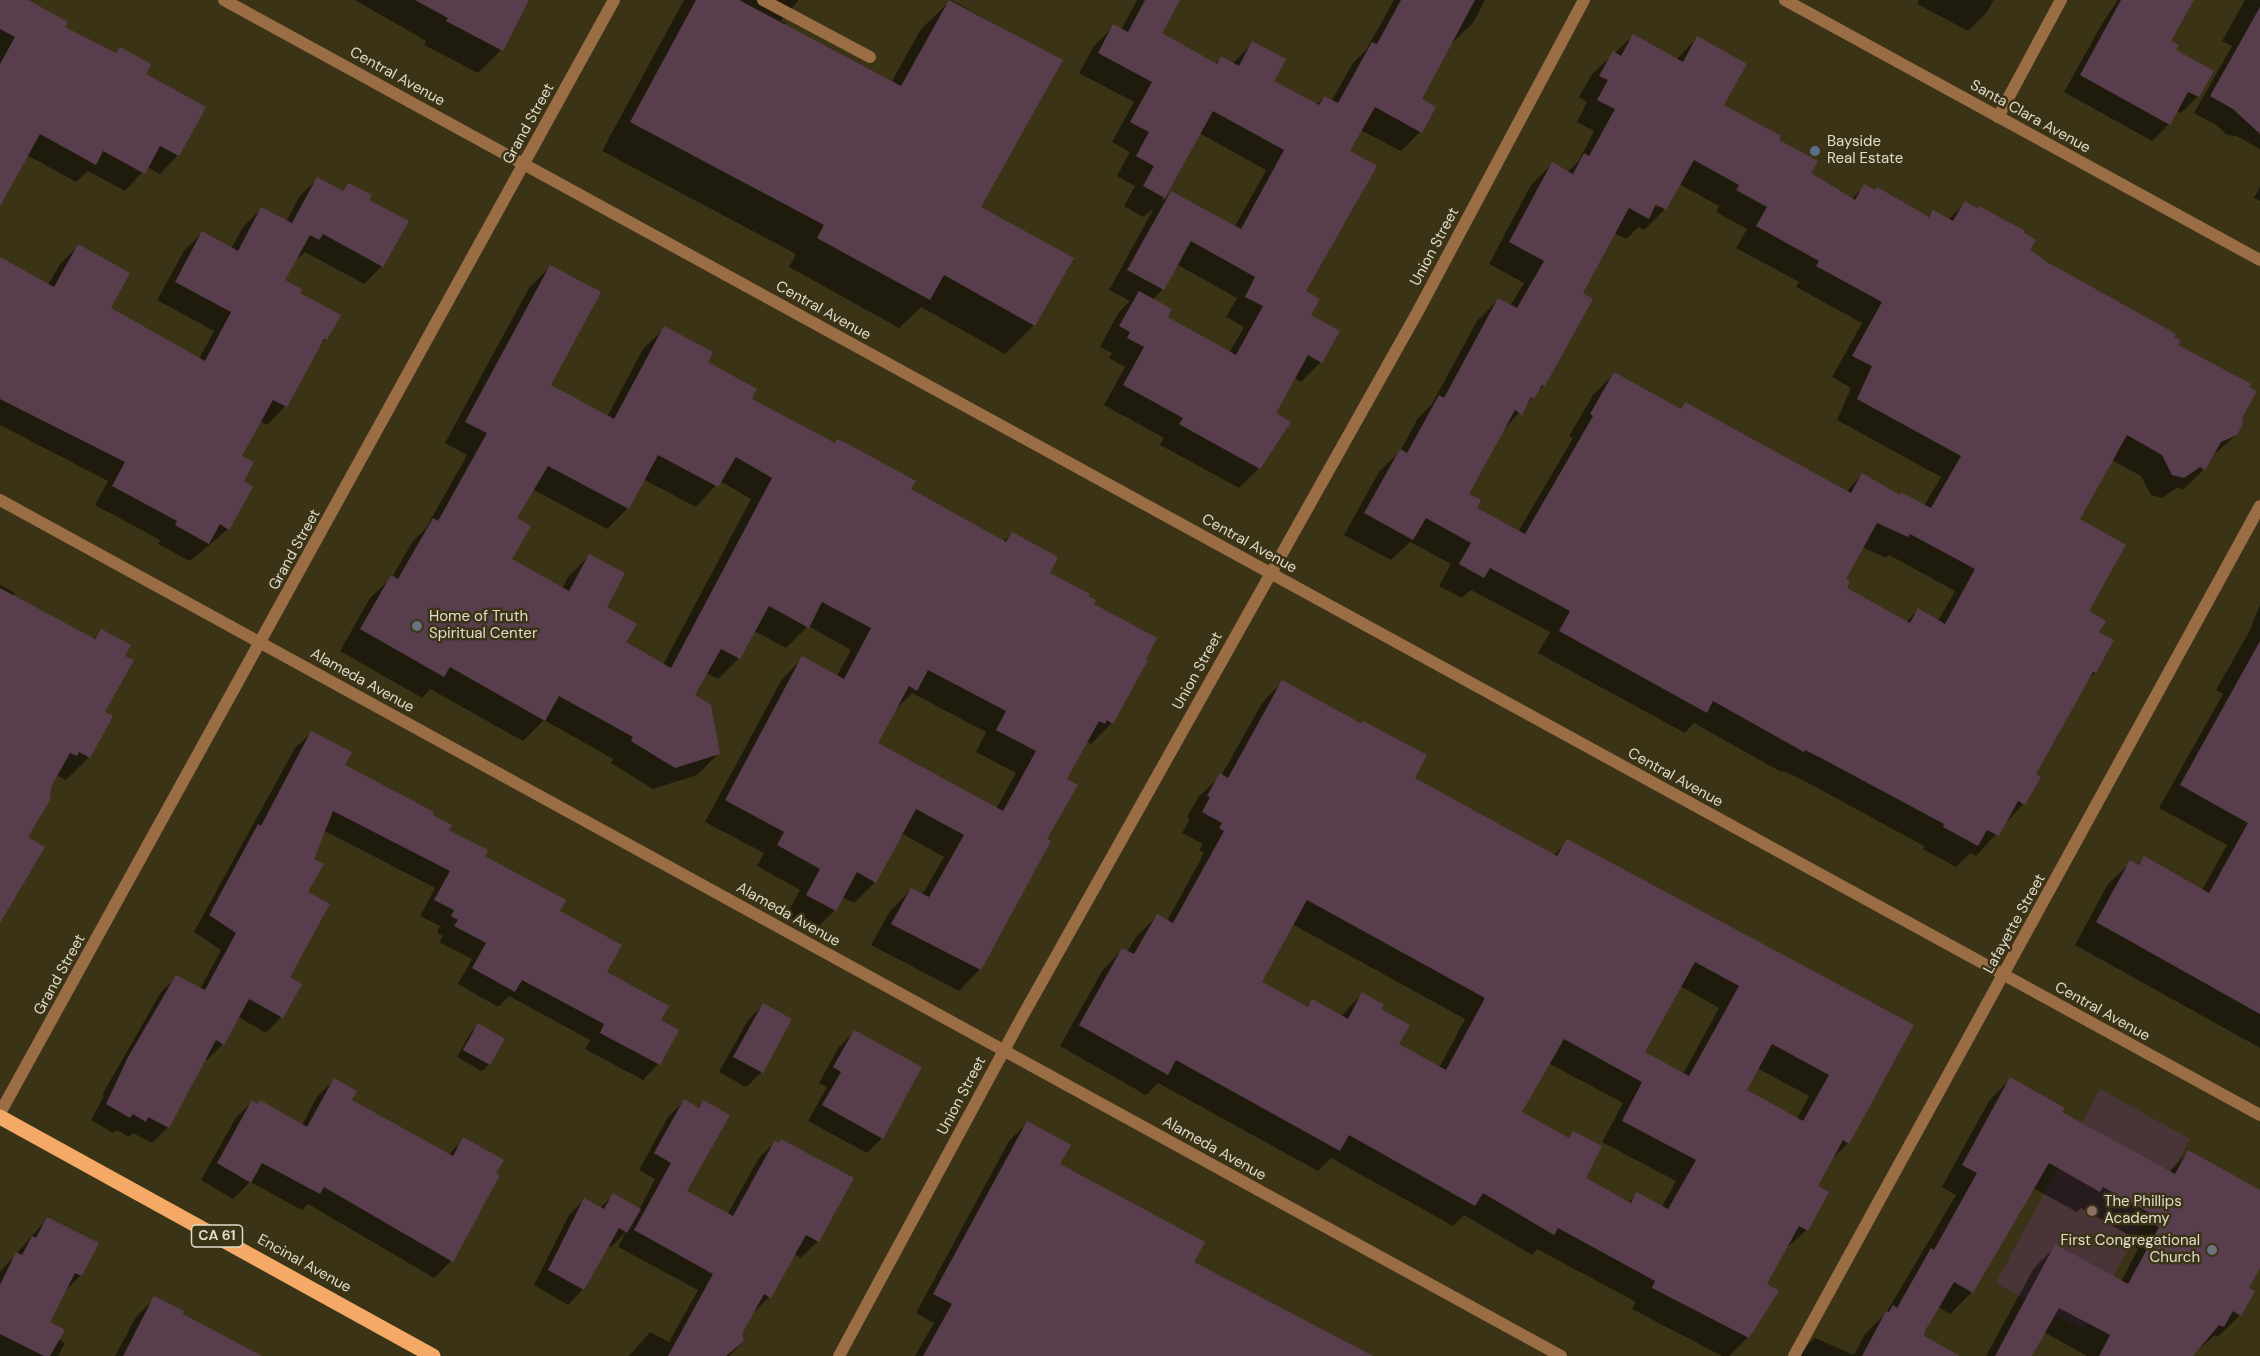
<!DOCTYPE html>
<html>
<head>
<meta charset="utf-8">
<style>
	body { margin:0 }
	canvas { display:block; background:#3b3316 }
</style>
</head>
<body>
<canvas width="2260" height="1356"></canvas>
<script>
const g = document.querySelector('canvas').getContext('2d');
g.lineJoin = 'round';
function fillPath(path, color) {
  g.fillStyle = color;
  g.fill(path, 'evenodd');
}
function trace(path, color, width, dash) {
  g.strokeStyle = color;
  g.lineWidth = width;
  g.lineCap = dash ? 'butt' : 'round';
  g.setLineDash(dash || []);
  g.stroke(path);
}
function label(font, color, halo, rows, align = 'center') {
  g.font = font + ' "DM Sans",sans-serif';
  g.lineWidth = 5;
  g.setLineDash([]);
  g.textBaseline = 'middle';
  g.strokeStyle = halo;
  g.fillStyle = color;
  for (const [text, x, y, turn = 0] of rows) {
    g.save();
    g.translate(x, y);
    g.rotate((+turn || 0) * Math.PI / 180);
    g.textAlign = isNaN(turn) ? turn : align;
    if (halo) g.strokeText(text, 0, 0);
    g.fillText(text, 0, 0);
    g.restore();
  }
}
const education = new Path2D(`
	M2100,1089L2190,1139L2083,1330L1996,1283Z`);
const shadow = new Path2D(`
	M0,0H27L63,27L114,54L120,48L144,75L178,155L160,174L147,167L125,191L88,171L76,182L27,155L0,197Z
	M355,0H528L501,50L478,73L424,45L426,41Z
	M684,0H799L781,21L786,23L784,26L891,83L921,29L951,0L1061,60L979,207L1034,325L1005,354L921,307L899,328L789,267L796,254L602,151Z
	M1137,0H1179L1160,34L1215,64L1221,58L1232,64L1253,43L1272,81L1316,105L1324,97L1331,102L1353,63L1366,50L1394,0H1485L1473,23L1453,42L1451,41L1420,99V132L1401,151L1360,130L1348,152L1304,292L1321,362L1301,382L1294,378L1274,414L1259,468L1239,488L1160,445L1164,438L1104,405L1125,367L1109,358L1112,353L1100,347L1119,312L1130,301L1109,290L1154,208L1143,217L1124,206L1135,186L1117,176L1130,152L1112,142L1134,102L1079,73L1094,46L1114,26L1121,30ZM1199,133L1266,170L1234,228L1171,193L1161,202ZM1176,264L1237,298L1226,317L1244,327L1229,353L1166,318L1152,300L1163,289Z
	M1919,0H1994L1987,12L1968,31L1917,4Z
	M2118,0H2192L2169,42L2198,96L2181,113L2176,111L2169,124L2152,141L2064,92L2103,22Z
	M2245,0H2260V149L2236,136L2227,135L2216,125L2194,113L2232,46L2222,41Z
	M1633,36L1676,60L1697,38L1722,105L1777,140L1809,174L1852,199L1864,186L1927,217L1933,212L1948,220L1965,203L2028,250L2172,338L2241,418L2236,435L2210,458L2204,469L2183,490L2178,487L2162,498L2151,495L2141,476L2112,460L2078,520L2087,612L2097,632L2095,673L2086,681L2034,775L2039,778L2023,804L1976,856L1970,853L1956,867L1923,849L1924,846L1799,778L1783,771L1781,772L1694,723L1685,733L1538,653L1550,632L1471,590L1462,598L1439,586L1451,564L1410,542L1391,560L1344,535L1379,472L1400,451L1418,418L1432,404L1477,321L1498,300L1510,306L1524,283L1489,264L1531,185L1552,164L1567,172L1578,162L1594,131L1577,122L1587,102L1579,97L1592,74ZM1679,184L1719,206L1716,212L1747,229L1736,248L1799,282L1796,287L1862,323L1832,377L1851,388L1837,420L1941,477L1924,506L1899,497L1862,475L1846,492L1685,404L1680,410L1614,374L1593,395L1569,436L1573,438L1518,532L1475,508L1467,495L1499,435L1544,385L1580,294L1614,233L1626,239L1639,227L1644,230L1665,209ZM1649,202L1660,204V208ZM1862,547L1886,558L1889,555L1955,591L1938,621L1918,610L1906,622L1845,588L1844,580Z
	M317,179L341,192L348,184L367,201L382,266L364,284L305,252L300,257L297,256L283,281L298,293L326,339L318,347L285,406L267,425L260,421L240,457L242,482L228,529L190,561L158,544L160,540L95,505L108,481L0,425V259L48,285L60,264L78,246L109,309L199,359L214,331L157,300L184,251L202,233L231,249L243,227L261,209L286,222L299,197Z
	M2260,187V201L2254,198Z
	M550,267L549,386L607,417L643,349L665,328L750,400L1003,542L1012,534L1048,573L1086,596L1092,604L1112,723L1091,744L1086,741L1065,780L1045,840L1049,842L980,969L959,991L871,945L890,911L911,890L922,895L944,857L901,833L875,882L854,903L842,897L835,910L814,931L786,916L800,890L757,866L764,853L705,822L782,679L803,658L837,676L851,650L808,626L786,648L754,631L739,658L718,679L706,673L692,696L719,753L697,775L653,789L611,763L613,759L544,720L523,741L430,689L422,698L340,651L370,598L392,577L413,541L426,528L467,455L445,443L529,288ZM643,479L696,507L720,481L751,499L663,665L624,642L605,608L589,556L568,577L562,589L510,559L515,519L532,489L607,529L628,508ZM912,693L986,732L976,752L1016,773L996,809L876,744L894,711Z
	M0,585L15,593L13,597L92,640L101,631L103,713L89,757L66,780L56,775L26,838L0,920Z
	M2260,605V1048L2075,945L2108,884L2131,862L2137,865L2145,858L2202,890L2227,845L2159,808L2223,694L2216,690L2249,632Z
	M1282,682L1413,779L1553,856L1568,841L1912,1026L1848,1143L1830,1161L1816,1187L1807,1230L1784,1250L1765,1285L1777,1291L1748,1337L1729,1356H1722L1632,1309L1636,1302L1537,1249L1532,1255L1464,1215L1453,1226L1331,1158L1318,1171L1158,1083L1146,1095L1060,1046L1102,971L1122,950L1127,952L1136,937L1157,916L1167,921L1204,853L1199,850L1203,844L1182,833L1190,819L1187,817L1199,796L1221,776L1262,703ZM1292,924L1465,1019L1439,1068L1397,1045L1379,1010L1362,994L1341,1016L1313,1001L1306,1007L1260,983ZM1680,986L1719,1008L1683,1074L1643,1052ZM1548,1063L1623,1103L1602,1142L1676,1181L1661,1208L1637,1194L1628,1203L1584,1179L1574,1133L1568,1139L1520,1113ZM1757,1068L1809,1096L1797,1119L1745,1090Z
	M311,733L343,766L431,816L558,912L605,972L659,1021L677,1030L658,1064L643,1080L585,1049L590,1040L509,996L498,1007L458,984L472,959L439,942L443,936L437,933L440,926L420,916L435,888L323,830L312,859L288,978L300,984L281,1017L266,1033L238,1017L223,1044L207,1060L205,1058L168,1127L152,1143L133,1133L129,1137L117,1130L113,1133L91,1120L104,1096L102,1095L161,992L177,977L200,989L221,950L194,932L295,748Z
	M763,1005L762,1072L746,1087L719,1072L748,1020Z
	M478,1025L489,1064L482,1071L457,1057L471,1032Z
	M854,1032L882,1138L867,1153L808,1121L827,1087L819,1083L839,1047Z
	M2010,1079L2060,1113L2169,1172L2188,1152L2260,1192V1265L2247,1288L2240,1315L2218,1337L2215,1335L2191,1356H2087L2044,1332L2032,1356H1986L2034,1268L2056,1246L2121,1282L2138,1249L2126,1242L2129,1235L2081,1208L2077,1212L2033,1188L1972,1292L1950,1314L1938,1307L1922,1337L1957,1356H1796L1815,1338L1854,1355L1865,1334L1886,1313L1956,1195L1942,1187L1989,1101Z
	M334,1080L350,1101L448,1155L464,1139L451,1261L434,1278L308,1204L302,1210L250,1182L233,1199L201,1180L235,1119L252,1102L302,1125L317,1097Z
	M684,1101L697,1108L703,1102L685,1191L727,1215L759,1158L775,1142L852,1179L817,1242L801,1258L794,1254L769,1297L753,1313L740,1334L743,1342L729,1356H629L650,1332L669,1342L698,1290L618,1247L626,1232L611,1247L608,1245L583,1289L568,1305L534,1285L569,1215L584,1200L600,1208L613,1195L639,1210L655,1179L639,1170L668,1117Z
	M1027,1123L1058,1165L1192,1263L1369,1356H915L934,1323L916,1313L1009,1141Z
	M47,1219L81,1275L66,1290L48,1322L58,1339L65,1343L58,1356H0V1272Z
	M155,1298L181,1315L229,1356H115L136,1317Z`);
const building = new Path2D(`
	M0,0H28L68,22L65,27L116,53L120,47L151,64L146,74L206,107L179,156L160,146L145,174L103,151L96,165L40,134L0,206V64L15,37L0,29Z
	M415,0H529L503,51L446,21L448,18Z
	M696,0H739L901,86L949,0L1063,60L981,207L1074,258L1035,326L944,275L930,300L817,238L824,225L630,122Z
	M1145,0H1180L1162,33L1217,64L1221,56L1239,66L1252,41L1286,59L1274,81L1319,105L1324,96L1338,103L1372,42L1377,44L1401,0H1475L1422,99L1436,107L1422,133L1375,107L1350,151L1377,166L1306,291L1320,299L1311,315L1340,331L1322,363L1308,355L1276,413L1291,422L1260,469L1179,424L1183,418L1123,385L1144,347L1127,338L1130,332L1119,326L1139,291L1172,309L1168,317L1236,355L1263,306L1245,297L1255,277L1191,241L1164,290L1127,270L1171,191L1241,229L1284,150L1213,111L1165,198L1143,186L1154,166L1136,156L1149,132L1130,122L1152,82L1098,53L1113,24L1128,32Z
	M2121,0H2194L2171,41L2179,45L2176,50L2214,71L2199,97L2188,92L2170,125L2080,75Z
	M2260,7V134L2233,109L2210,96Z
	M1633,34L1683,62L1697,36L1747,64L1724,105L1781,136L1779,140L1818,161L1811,173L1855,200L1864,184L1875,190L1877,187L1929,217L1933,210L1953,221L1965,201L1978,209L1979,206L2025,231L2024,233L2036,240L2030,250L2049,263L2176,334L2174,337L2181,340L2178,345L2251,384L2249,387L2257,391L2242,418L2243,424L2237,435L2221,442L2205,470L2200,467L2184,478L2172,475L2162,455L2127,435L2080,519L2126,545L2089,611L2106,621L2099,632L2114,640L2096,673L2093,672L2036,774L2041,777L2025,805L2018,801L1999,836L1987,830L1978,846L1943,827L1944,824L1821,758L1805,750L1804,752L1713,701L1707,713L1559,631L1570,611L1490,568L1484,578L1459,564L1471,543L1426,518L1413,540L1364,513L1400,449L1407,453L1439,395L1444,398L1498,298L1517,308L1544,261L1509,242L1552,162L1573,174L1584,153L1589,156L1615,109L1597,100L1608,80L1599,76L1613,51L1621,56ZM1694,160L1739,185L1736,190L1767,207L1756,226L1819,261L1816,266L1882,302L1852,356L1872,366L1857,399L1961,456L1931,508L1901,492L1900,495L1862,473L1851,493L1685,402L1681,409L1614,372L1590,414L1593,416L1525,534L1477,508L1481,500L1469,494L1515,410L1522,415L1531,397L1534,399L1542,385L1545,386L1593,299L1583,293L1629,208L1649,219L1656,204L1666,210ZM1877,523L1908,537L1910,534L1975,569L1945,624L1918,608L1910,623L1847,588L1850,581L1846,579Z
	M317,177L343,191L348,183L372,195L369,200L409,221L383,267L323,234L319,240L310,235L285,280L302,289L300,293L341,315L327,340L324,339L287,407L273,400L242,456L254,462L244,481L253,487L229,530L220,524L209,544L175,525L177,521L112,486L125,462L0,399V257L54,287L78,244L130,273L111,308L205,361L231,312L175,282L202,231L238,251L261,207L292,223Z
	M550,265L601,292L551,385L614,419L664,326L713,352L708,362L757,389L752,399L835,443L837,439L846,443L916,481L911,489L1006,542L1012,532L1058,557L1050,573L1090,594L1088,596L1096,600L1094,604L1157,638L1146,659L1148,660L1113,724L1107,720L1105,724L1099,721L1067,779L1078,785L1047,839L1051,841L981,970L891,924L911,888L929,897L964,835L916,809L876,883L857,872L836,911L806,895L820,869L777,845L784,832L725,800L802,656L844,679L871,628L822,602L809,628L769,606L740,659L721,649L695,695L711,705L720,754L675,768L631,741L633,737L559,696L545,721L450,667L444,677L360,629L391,575L398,579L433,518L438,521L487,433L465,422ZM658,455L718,487L736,457L772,478L671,668L626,642L637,624L607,607L625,573L589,554L569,591L512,559L531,526L517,518L548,466L629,509ZM928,670L1006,711L996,730L1036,751L1003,811L878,743L909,686L917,691Z
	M0,588L95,639L101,629L131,645L125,656L134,660L105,712L113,716L90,758L79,752L77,756L70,753L51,787L50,800L28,837L45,847L0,923Z
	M2260,641V1014L2096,922L2130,860L2139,865L2144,856L2209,893L2248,823L2180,785Z
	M1282,680L1362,724L1363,721L1427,755L1415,778L1557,856L1567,839L1914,1025L1849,1144L1843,1140L1818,1186L1829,1192L1808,1231L1799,1226L1767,1284L1779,1291L1749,1338L1652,1288L1655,1281L1558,1228L1554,1235L1483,1193L1475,1206L1349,1135L1340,1151L1176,1060L1168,1075L1079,1025L1122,948L1134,954L1157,914L1173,923L1224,831L1219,828L1222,823L1202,812L1210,797L1207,796L1220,773L1228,778ZM1307,900L1485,998L1446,1070L1399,1044L1410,1025L1381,1009L1384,1005L1362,992L1348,1019L1312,999L1308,1007L1262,982ZM1695,962L1739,986L1689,1076L1645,1052ZM1564,1039L1642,1082L1622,1121L1696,1160L1668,1209L1636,1192L1631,1203L1586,1178L1602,1146L1573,1131L1569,1138L1522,1112ZM1772,1044L1829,1075L1803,1121L1747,1090Z
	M311,731L352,752L345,765L434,812L433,815L452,825L449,830L488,850L485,856L566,900L560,911L622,945L607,972L669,1006L661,1020L679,1030L660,1065L600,1033L604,1024L522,980L515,992L472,968L486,943L454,926L458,920L451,916L454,910L434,900L450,871L333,811L314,859L324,864L308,892L330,904L290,977L302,984L283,1018L249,999L224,1045L216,1040L169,1128L148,1117L146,1122L133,1114L130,1118L106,1104L128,1057L176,975L205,990L236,933L209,915L258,824L261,826Z
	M763,1003L792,1019L763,1073L733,1057Z
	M478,1023L505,1039L490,1065L463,1050Z
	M854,1030L922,1067L883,1139L822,1105L841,1072L833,1067Z
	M2010,1077L2065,1108L2062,1112L2175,1174L2188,1150L2260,1190V1268L2249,1288L2255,1291L2241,1316L2233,1311L2224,1327L2219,1325L2193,1356H2099L2110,1335L2059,1308L2032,1356H1995L2055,1244L2128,1284L2159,1227L2146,1220L2150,1213L2103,1187L2100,1192L2049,1163L1973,1293L1954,1282L1925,1331L1924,1336L1960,1356H1862L1886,1311L1889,1312L1893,1305L1897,1308L1931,1248L1934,1250L1977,1173L1962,1165Z
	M334,1078L357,1091L352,1100L453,1156L463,1137L504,1160L496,1173L500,1175L453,1262L324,1187L320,1194L262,1163L251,1183L217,1163L252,1100L258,1104L260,1100L307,1127Z
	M684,1099L699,1108L703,1100L730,1115L687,1191L733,1216L775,1140L779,1143L781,1139L854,1178L819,1242L806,1235L771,1298L764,1294L742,1334L744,1341L726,1356H668L713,1274L634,1230L671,1163L654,1153Z
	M1027,1121L1071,1145L1060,1164L1205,1242L1194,1262L1373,1356H923L952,1304L933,1294Z
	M613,1193L641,1209L627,1233L619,1228L584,1290L548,1270L584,1198L604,1209Z
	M47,1217L99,1243L82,1276L75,1273L50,1322L65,1330L50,1356H44L0,1334V1285L16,1252L22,1255L32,1236L36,1238Z
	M154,1296L184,1311L183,1314L262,1356H123Z`);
const service = new Path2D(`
	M763,0L870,57`);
const minor = new Path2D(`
	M1998,117L2061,0
	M0,500L1561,1356
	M839,1356L1022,1017L1417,313L1584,0
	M1794,1356L2260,506`);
const tertiary = new Path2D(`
	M224,0L2260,1115
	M1785,0L2260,260
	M0,1113L614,0`);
const primary = new Path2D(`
	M0,1117L433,1356`);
const markers = [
	[1815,151,6,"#5c6f8a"],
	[417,626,6,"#6b7280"],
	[2092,1211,6,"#8d6e63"],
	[2212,1250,6,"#6b7280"]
];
const shields = [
	[217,1236,51]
];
const shieldNames = [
	["CA 61",217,1236]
];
const streetNames = [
	["Central Avenue",397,77,29],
	["Santa Clara Avenue",2030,117,29],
	["Grand Street",529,124,-61],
	["Union Street",1435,247,-62],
	["Central Avenue",823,311,29],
	["Central Avenue",1249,544,29],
	["Grand Street",295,550,-61],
	["Union Street",1198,671,-61],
	["Alameda Avenue",362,681,29],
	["Central Avenue",1675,778,29],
	["Alameda Avenue",788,915,29],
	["Lafayette Street",2015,924,-61],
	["Grand Street",60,975,-61],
	["Central Avenue",2102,1012,29],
	["Union Street",962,1096,-62],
	["Alameda Avenue",1214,1149,29],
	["Encinal Avenue",304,1264,29]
];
const poiNames = [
	["Bayside",1827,142],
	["Real Estate",1827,159],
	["Home of Truth",429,617],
	["Spiritual Center",429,634],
	["The Phillips",2104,1202],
	["Academy",2104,1219],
	["First Congregational",2200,1241,"right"],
	["Church",2200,1258,"right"]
];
fillPath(education, '#493538');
fillPath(shadow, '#0007');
fillPath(building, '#583d4d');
trace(service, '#9b6d44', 12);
trace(minor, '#9b6d44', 12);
trace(tertiary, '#9b6d44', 12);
trace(primary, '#f5a966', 15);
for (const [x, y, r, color] of markers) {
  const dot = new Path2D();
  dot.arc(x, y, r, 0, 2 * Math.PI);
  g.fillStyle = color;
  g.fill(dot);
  trace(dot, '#3b3316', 2);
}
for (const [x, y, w] of shields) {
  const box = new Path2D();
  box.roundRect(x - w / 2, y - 11, w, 22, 4.5);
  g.fillStyle = '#3b3316';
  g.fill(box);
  trace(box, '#e0dbcb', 1.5);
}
label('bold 14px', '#e0dbcb', null, shieldNames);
label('15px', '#e0dbcb', '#3b3316', streetNames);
label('15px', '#e0dbcb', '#3b3316', poiNames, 'left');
</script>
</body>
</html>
